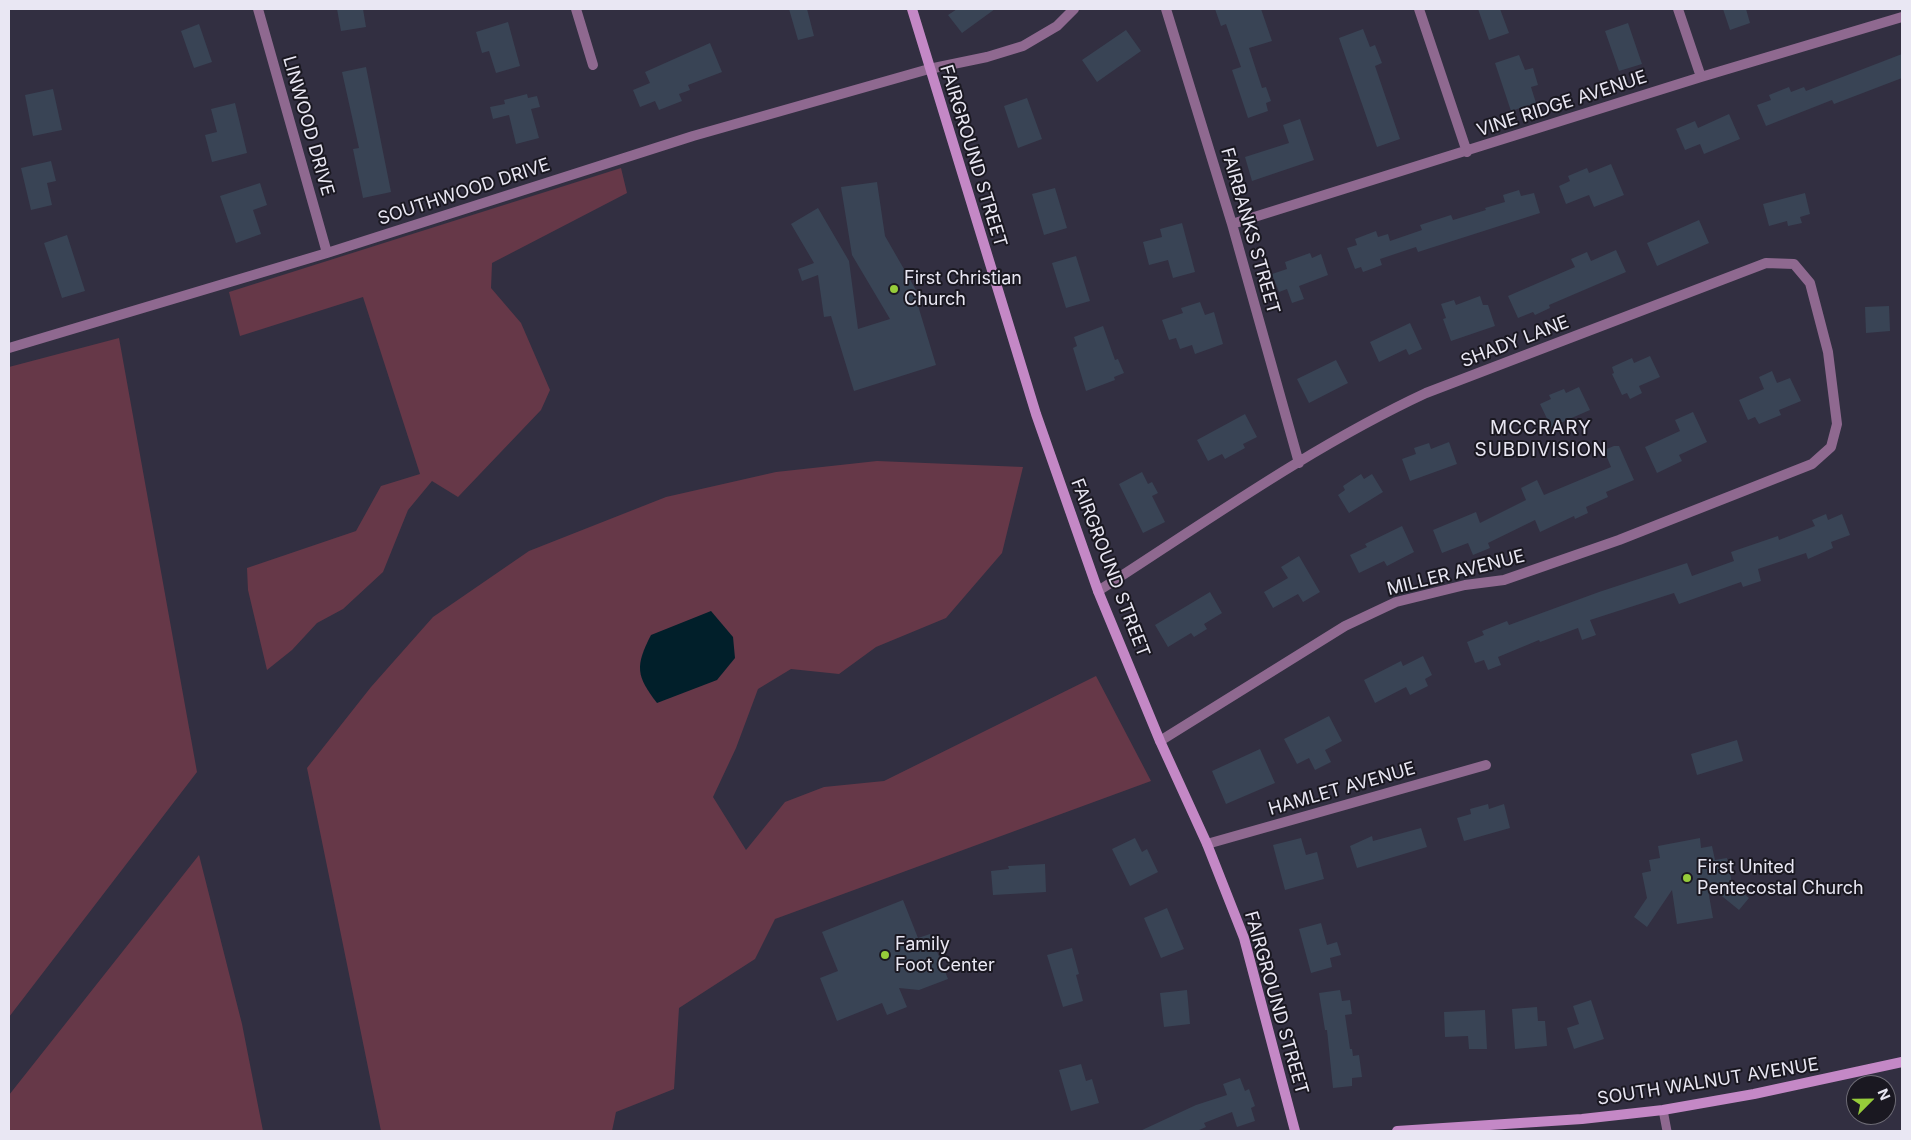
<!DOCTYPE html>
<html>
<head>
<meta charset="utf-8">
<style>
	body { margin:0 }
	#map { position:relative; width:1911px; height:1140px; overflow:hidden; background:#322f41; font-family:Inter,sans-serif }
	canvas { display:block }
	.frame { position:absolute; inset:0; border:10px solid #e9e7f3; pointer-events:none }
	.north { position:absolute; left:1846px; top:1075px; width:50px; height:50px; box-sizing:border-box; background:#1a1821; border:1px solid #6d6b75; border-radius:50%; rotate:67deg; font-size:14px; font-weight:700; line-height:20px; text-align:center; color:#e9e7f3 }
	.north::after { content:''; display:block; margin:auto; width:18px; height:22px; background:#96cc3a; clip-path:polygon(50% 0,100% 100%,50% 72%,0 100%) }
</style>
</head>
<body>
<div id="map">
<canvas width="1911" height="1140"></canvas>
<div class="frame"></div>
<div class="north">N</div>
</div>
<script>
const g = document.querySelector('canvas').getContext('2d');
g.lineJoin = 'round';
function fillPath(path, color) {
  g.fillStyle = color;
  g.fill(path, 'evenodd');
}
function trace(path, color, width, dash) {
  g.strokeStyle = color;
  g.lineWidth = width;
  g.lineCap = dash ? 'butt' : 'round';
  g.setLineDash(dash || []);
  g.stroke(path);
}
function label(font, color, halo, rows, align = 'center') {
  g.font = font + ' Inter,sans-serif';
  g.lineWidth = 4;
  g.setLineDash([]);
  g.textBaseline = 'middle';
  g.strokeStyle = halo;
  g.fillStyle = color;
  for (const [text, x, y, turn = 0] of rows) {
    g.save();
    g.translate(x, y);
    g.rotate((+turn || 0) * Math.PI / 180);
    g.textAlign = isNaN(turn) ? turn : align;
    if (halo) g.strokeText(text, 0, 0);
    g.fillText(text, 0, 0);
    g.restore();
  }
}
const green = new Path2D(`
	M621,168L627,193L492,263L491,288L521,323L550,390L541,410L458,497L432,481L408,510L383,572L343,609L317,623L292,650L267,670L248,590L247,568L356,531L381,486L420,474L363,297L240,336L229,292Z
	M119,338L197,772L9,1017V367Z
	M877,461L1023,467L1002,553L946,618L876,647L839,674L791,669L758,689L736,748L713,797L746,850L785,802L824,787L884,781L1096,676L1151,781L775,919L755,959L679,1008L674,1089L616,1112L612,1131H381L307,768L371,687L433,617L529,551L666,497L776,472Z
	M199,855L242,1024L263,1131H9V1095Z`);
const water = new Path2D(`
	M711,611L733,637L735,658L717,680L657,703C636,676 635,666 651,635Z`);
const building = new Path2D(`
	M337,9H363L366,27L341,31Z
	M789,9H807L814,36L798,40Z
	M957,9H995L962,33L948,15Z
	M1215,9H1261L1272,41L1249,48L1262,88L1266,87L1271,101L1266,103L1268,111L1248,118L1232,70L1241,67L1226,24L1221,26Z
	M1478,9H1500L1509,33L1489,40Z
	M1723,9H1746L1750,23L1730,30Z
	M508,22L520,66L496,73L489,51L482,53L476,32Z
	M1628,23L1642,64L1619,71L1605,31Z
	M199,24L212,62L194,68L181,31Z
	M1363,29L1370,47L1375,45L1382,63L1375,66L1400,139L1377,147L1339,38Z
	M1126,30L1141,51L1097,82L1082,60Z
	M710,43L722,72L688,85L690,90L679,94L682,101L659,110L655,101L640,107L633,90L650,83L645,72Z
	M1902,54V78L1834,104L1832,100L1766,126L1757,105L1771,100L1769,95L1789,87L1791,92L1804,87L1806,91Z
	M1519,55L1525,70L1533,68L1538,85L1531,87L1536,103L1511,111L1495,63Z
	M366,67L391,192L363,198L353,149L359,148L342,72Z
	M53,89L62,130L33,136L25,95Z
	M527,94L528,98L537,96L540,107L531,109L539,138L516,144L509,115L493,119L490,107L505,104L504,100Z
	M1027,98L1042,139L1018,148L1004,106Z
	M235,103L247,153L212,162L205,135L217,132L211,109Z
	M1729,114L1740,139L1704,154L1700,144L1685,150L1676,129L1695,121L1698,128Z
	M1300,119L1314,160L1252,181L1245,157L1289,143L1283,125Z
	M51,161L56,181L47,183L52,205L31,210L21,168Z
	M1611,164L1624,195L1594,207L1589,195L1566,204L1559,186L1570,181L1568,176L1587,168L1589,173Z
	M877,182L885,236L920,297L916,299L936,365L854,391L831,316L824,317L818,275L802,281L798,269L814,263L791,224L818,208L849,261L858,329L890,319L852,255L841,187Z
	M260,183L267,205L253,210L261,234L236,243L220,196Z
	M1055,188L1067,228L1044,235L1032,194Z
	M1519,190L1521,196L1534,193L1540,213L1418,252L1416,247L1380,259L1382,265L1363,272L1361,267L1355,269L1347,248L1357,245L1355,239L1376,231L1378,237L1388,234L1390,241L1422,230L1420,225L1451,215L1453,220L1486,210L1485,208L1505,202L1503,195Z
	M1805,193L1810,214L1800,217L1802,223L1788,226L1787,221L1769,226L1763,204Z
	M1699,220L1709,243L1657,266L1647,243Z
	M1182,223L1195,272L1173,278L1168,260L1149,265L1143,242L1162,237L1160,229Z
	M67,235L85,291L62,298L44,243Z
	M1616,250L1626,272L1549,305L1550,308L1535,315L1533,312L1518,318L1508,296L1575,267L1571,259L1587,252L1591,261Z
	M1310,253L1312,258L1321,254L1328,275L1299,286L1304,299L1292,303L1287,289L1279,292L1272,274L1287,269L1285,262Z
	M1076,256L1090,301L1066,308L1052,263Z
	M1480,296L1483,305H1488L1495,326L1451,341L1443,319L1446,318L1441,304L1454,300L1456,305Z
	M1200,302L1205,315L1214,312L1223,344L1195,354L1192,345L1180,349L1176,338L1169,340L1162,320L1183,313L1181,308Z
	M1889,306L1890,331L1866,333L1865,307Z
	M1410,323L1422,349L1409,355L1406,349L1379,362L1370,342Z
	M1103,326L1115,360L1118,359L1124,373L1114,377L1115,380L1086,391L1073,348L1077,346L1074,337Z
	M1650,356L1660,377L1639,386L1642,393L1630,399L1627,393L1622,395L1612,374L1614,373L1612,367L1632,358L1634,363Z
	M1336,360L1348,383L1309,403L1297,379Z
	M1772,371L1777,383L1790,378L1801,401L1779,410L1781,415L1759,424L1755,417L1748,420L1739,400L1764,389L1759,377Z
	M1579,387L1590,410L1551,427L1540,404L1551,399L1549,395L1564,389L1566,393Z
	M1693,412L1707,442L1679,455L1682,461L1657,473L1645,447L1680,431L1675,420Z
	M1245,414L1257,437L1243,444L1245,448L1225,459L1222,454L1208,461L1197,440Z
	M1449,442L1457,464L1410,481L1402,459L1416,454L1414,448L1429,443L1431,449Z
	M1614,446H1619L1634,480L1606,492L1608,497L1586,507L1588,513L1575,519L1574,516L1540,532L1535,520L1488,543L1490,548L1473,555L1468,543L1442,553L1433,530L1476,512L1480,523L1526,500L1521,488L1537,480L1544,495L1611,467L1604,450Z
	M1142,472L1148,484L1152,482L1158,493L1152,496L1165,522L1143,533L1119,484Z
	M1361,474L1364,479L1372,474L1383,492L1349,513L1338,495L1345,490L1343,486Z
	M1826,514L1828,520L1842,514L1850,535L1831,542L1833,548L1808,559L1806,553L1758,569L1761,581L1743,587L1741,582L1679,604L1674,593L1590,620L1596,635L1582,640L1578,628L1540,642L1539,640L1498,657L1501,665L1488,670L1484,660L1475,663L1467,642L1484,635L1482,631L1507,621L1509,625L1599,592L1687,563L1692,576L1734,561L1731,552L1778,536L1779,540L1815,526L1812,520Z
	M1402,526L1414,552L1387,566L1384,561L1359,573L1350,555L1367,547L1365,544Z
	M1299,556L1320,592L1303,602L1298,594L1273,608L1264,592L1288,578L1281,567Z
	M1210,592L1222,613L1204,624L1207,629L1194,637L1191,633L1168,647L1155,625Z
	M1423,656L1432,675L1425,679L1428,686L1410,695L1406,687L1375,703L1364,680L1401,661L1403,666Z
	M1329,716L1342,741L1325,750L1331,762L1315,770L1309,758L1297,764L1284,739Z
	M1737,740L1743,761L1697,775L1691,754Z
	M1260,749L1275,783L1226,804L1212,771Z
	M1488,804L1489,809L1504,804L1510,828L1464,841L1457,818L1471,814L1470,809Z
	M1421,828L1427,847L1357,868L1350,846L1372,836L1373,841Z
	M1135,838L1142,852L1147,849L1158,872L1130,886L1112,849Z
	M1301,838L1306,855L1317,852L1324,879L1285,890L1273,845Z
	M1700,838L1701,848L1712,846L1715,860L1727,858L1732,883L1749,898L1739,910L1707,884L1713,918L1677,924L1672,890L1647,927L1634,917L1647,898L1642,873L1651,871L1649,860L1660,858L1658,846Z
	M1045,864L1046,892L993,895L991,871L1009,869L1008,866Z
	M903,900L918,938L930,934L948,979L919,990L899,988L907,1007L887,1015L882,1003L837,1021L820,978L838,971L822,932Z
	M1167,908L1184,949L1161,958L1144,918Z
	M1321,923L1327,945L1337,942L1341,955L1330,958L1332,967L1311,973L1299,929Z
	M1072,948L1079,974L1076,975L1083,1001L1063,1007L1047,955Z
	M1187,990L1190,1024L1164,1027L1160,993Z
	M1340,990L1342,1001L1350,1000L1352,1014L1345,1015L1350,1049H1352L1353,1056L1359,1055L1362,1077L1352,1078V1086L1333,1088L1327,1030H1325L1319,993Z
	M1591,1000L1604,1039L1574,1049L1567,1028L1579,1024L1573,1006Z
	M1537,1007L1538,1021H1545L1547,1046L1515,1049L1512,1009Z
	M1485,1010L1487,1049H1469L1468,1036L1445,1037L1444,1012Z
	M1081,1064L1086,1081L1092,1079L1099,1103L1071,1111L1059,1070Z
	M1240,1078L1245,1091L1249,1089L1255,1106L1251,1108L1255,1121L1237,1127L1232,1112L1204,1123L1206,1127L1197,1131H1140L1196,1105L1227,1095L1223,1084Z`);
const lane = new Path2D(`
	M1663,1110L1667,1131`);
const street = new Path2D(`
	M258,9L327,253
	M576,9L593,65
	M1166,9L1232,224L1299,463
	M1419,9L1467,152
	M1678,9L1701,77
	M1232,224L1701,77L1902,17
	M9,348L327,253L693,136L929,69L987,57L1023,46L1057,26L1074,9
	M1098,591C1204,523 1312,446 1426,393L1766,263L1794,264L1810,283L1828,352L1837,424L1831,447L1812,464L1619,540L1504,580L1465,585L1396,602L1345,626L1160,741
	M1207,844L1486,765`);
const secondary = new Path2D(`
	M912,9L1036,414L1098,591L1160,741L1207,844L1244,938L1295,1131
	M1397,1131L1582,1119L1663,1110L1754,1094L1902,1062`);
const markers = [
	[894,289,5,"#96cc3a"],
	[1687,878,5,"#96cc3a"],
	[885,955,5,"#96cc3a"]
];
const streetNames = [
	["VINE RIDGE AVENUE",1562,104,-18],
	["LINWOOD DRIVE",308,126,74],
	["FAIRGROUND STREET",973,156,73],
	["SOUTHWOOD DRIVE",464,192,-18],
	["FAIRBANKS STREET",1250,231,74],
	["SHADY LANE",1515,342,-21],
	["FAIRGROUND STREET",1110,568,69],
	["MILLER AVENUE",1456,573,-14],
	["HAMLET AVENUE",1342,789,-16],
	["FAIRGROUND STREET",1276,1003,74],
	["SOUTH WALNUT AVENUE",1708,1082,-9]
];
const poiNames = [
	["First Christian",904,279],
	["Church",904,300],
	["First United",1697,868],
	["Pentecostal Church",1697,889],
	["Family",895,945],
	["Foot Center",895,966]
];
const neighbourhoodNames = [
	["MCCRARY",1541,428],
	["SUBDIVISION",1541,450]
];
fillPath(green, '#663848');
fillPath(water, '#011f2a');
fillPath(building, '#394455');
trace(lane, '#8f6990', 9);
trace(street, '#8f6990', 10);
trace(secondary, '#c488c6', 10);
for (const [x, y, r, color] of markers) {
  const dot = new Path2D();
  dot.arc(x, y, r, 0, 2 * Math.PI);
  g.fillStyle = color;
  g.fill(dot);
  trace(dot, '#1a1821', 2);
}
label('18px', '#e9e7f3', '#1a1821', streetNames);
label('18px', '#e9e7f3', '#1a1821', poiNames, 'left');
g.letterSpacing = '1px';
label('19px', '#e9e7f3', '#1a1821', neighbourhoodNames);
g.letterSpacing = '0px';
</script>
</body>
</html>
